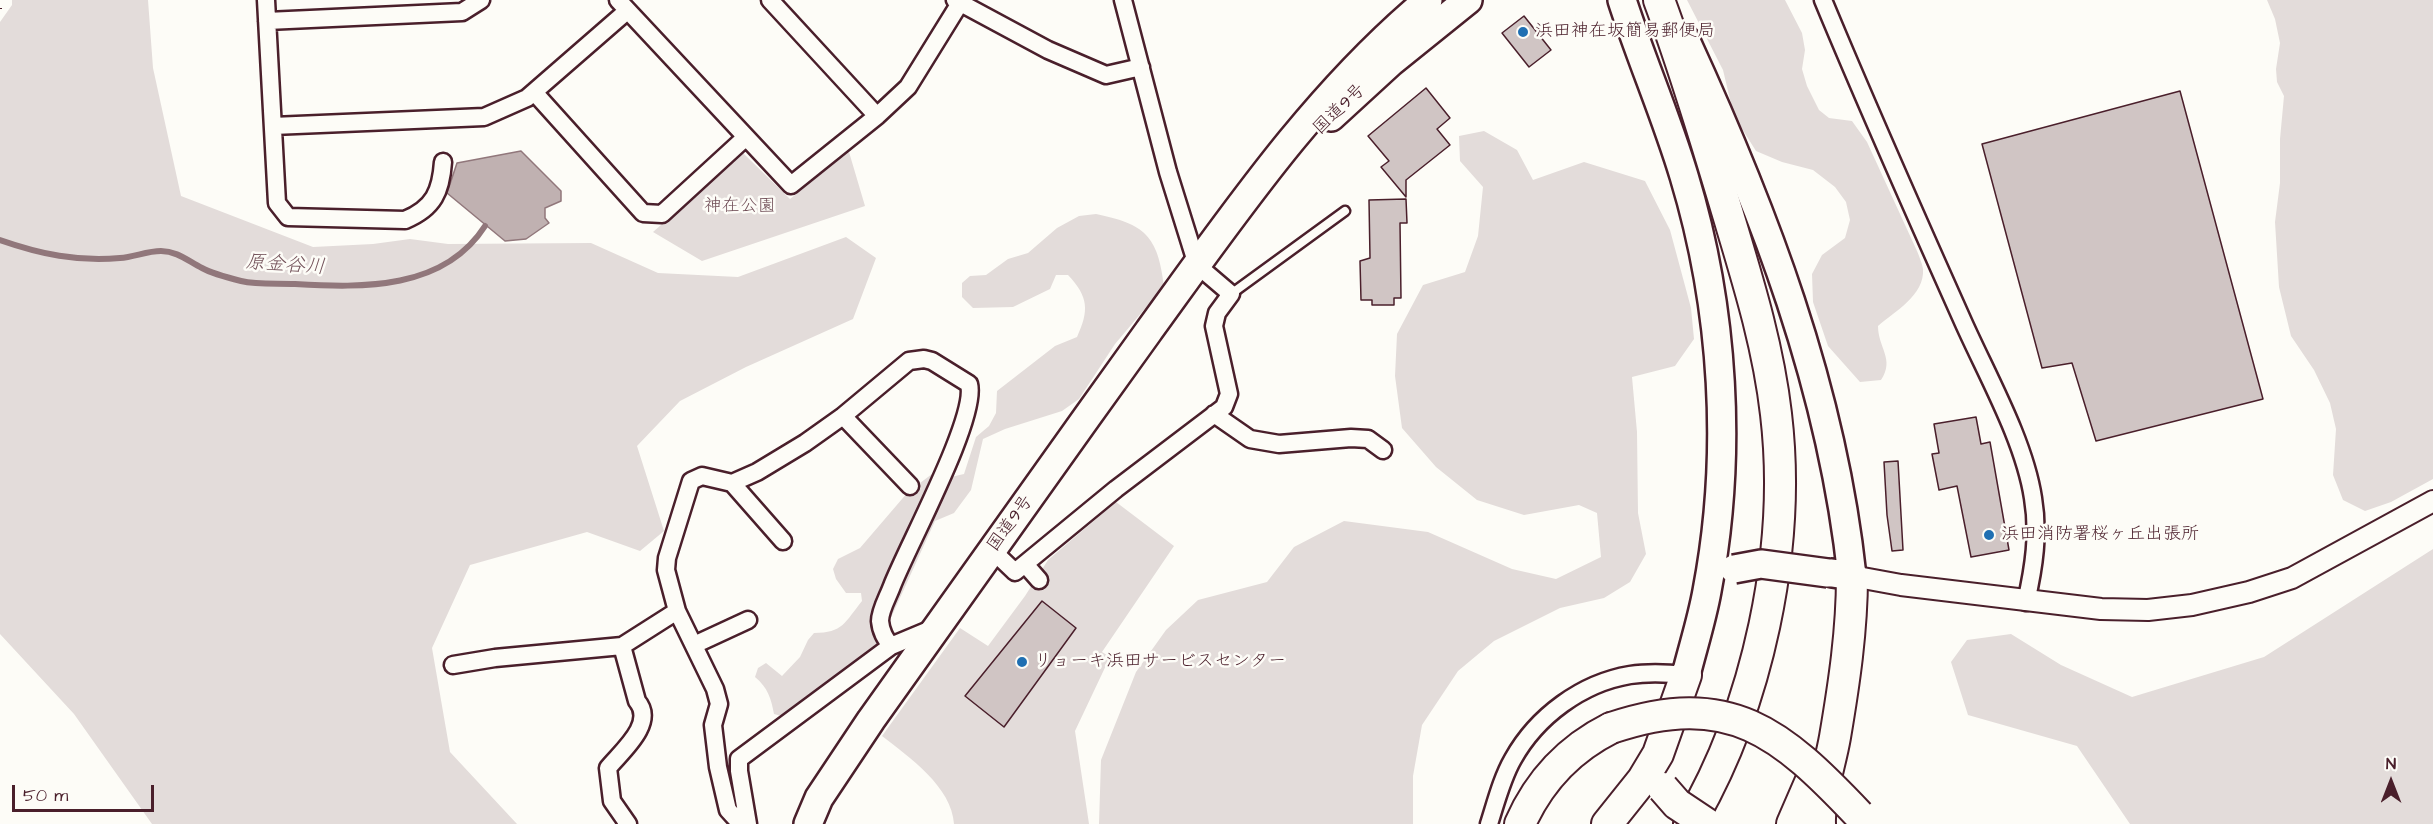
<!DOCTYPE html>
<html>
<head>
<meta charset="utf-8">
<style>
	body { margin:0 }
	#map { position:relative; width:2433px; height:824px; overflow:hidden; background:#fdfcf7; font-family:"Architects Daughter",sans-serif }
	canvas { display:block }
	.north { position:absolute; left:2361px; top:752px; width:60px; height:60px; -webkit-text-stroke:4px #fdfcf7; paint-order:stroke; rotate:0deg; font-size:16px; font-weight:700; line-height:24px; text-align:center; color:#4a1f2b }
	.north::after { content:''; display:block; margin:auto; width:21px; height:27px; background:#4a1f2b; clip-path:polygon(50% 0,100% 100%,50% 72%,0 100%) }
	.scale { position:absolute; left:12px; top:785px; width:142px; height:27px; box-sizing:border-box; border:3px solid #4a1f2b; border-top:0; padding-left:8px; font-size:18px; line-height:21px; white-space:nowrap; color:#4a1f2b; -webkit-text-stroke:4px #fdfcf7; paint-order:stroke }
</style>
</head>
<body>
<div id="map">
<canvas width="2433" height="824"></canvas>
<div class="north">N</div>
<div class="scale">50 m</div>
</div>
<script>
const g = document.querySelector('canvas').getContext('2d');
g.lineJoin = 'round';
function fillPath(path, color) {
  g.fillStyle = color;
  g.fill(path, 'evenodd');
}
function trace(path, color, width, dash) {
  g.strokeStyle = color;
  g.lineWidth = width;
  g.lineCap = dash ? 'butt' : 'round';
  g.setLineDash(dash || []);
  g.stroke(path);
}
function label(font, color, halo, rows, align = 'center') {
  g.font = font + ' "Architects Daughter","Klee One",sans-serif';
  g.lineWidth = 5;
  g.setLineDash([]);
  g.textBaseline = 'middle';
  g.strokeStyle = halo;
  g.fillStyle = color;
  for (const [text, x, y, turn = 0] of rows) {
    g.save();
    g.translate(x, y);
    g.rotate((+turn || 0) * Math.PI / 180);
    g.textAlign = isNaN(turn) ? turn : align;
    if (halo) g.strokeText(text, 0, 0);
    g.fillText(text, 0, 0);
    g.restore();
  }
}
const green = new Path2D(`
	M12,0H148L153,68L181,196L313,247L373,244L410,239L448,244L591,243L658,273L738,277L846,237L876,258L853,319L746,367L680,401L637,446L664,531L640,551L587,532L470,565L432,648L450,752L517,824H152L74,714L0,634V22L12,5Z
	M1687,0H1785L1802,33L1805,50L1802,69L1807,86L1819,110L1829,118L1852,121L1867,142L1917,251C1919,256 1922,263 1923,269C1925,295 1894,312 1878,326C1878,348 1895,359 1881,380L1860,382L1828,346L1813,302L1812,274L1822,255L1845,238L1850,220L1846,202L1835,187L1813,170L1782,162L1756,151L1734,116L1723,70Z
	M2267,0H2433V479L2391,502L2365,511L2343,500L2333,475L2336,429L2330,403L2314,370L2291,336L2279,287L2275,222L2280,183V139L2284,96L2277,82L2276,69L2280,43L2275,19Z
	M1484,131L1517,150L1533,180L1584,162L1645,181L1670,230L1691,308L1694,339L1675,366L1632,377L1637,432L1638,513L1646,554L1630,582L1604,598L1560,608L1494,641L1458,671L1422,725L1413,776V824H1099L1101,760L1136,672L1166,630L1198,600L1267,582L1294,547L1344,521L1428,532L1512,569L1556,579L1601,557L1597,513L1579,505L1524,515L1477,500L1436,467L1402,428L1395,376L1397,334L1423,285L1465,272L1478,236L1483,187L1460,161L1459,136Z
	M849,152L865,206L702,261L653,232L743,153L790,199Z
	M1096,214C1145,224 1158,236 1164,286L1115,344L1079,399L1062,411L1005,429L983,439L971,490L954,513L935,521L889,622L885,644L785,717L774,714C771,698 768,688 755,677L758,668L766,663L782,676L800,657L808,640L814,633C843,633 845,622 862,601L861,593H846L836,579L833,569L838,559L860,548L908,492L932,474L951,477L964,474L976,437L989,426L996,413L997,391L1055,346L1077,337C1089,311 1089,297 1068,275H1056L1050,289L1013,307L973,308L962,297V283L970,276L986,275L1008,259L1028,253L1057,228L1079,216Z
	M1116,502L1174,546L1102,652L1110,657L1075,731L1089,824H954C952,787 909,757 882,736L960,628L988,646L1025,596L1048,560Z
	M2433,549V824H2130L2077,746L1968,715L1951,662L1967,640L2011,634L2061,665L2132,697L2264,657Z`);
const water = new Path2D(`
	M521,151L561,191V201L545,208V218L549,223L526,239L505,241L447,193L457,163Z`);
const stream = new Path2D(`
	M0,240C40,254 78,262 120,258C134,257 147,251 161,251C177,251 188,261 202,268C213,274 229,278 241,281C258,285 278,283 295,284C363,288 444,290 485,226`);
const building = new Path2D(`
	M1524,16L1551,50L1529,67L1502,33Z
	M1426,88L1450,118L1437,129L1450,145L1406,180V197L1381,167L1389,161L1368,136Z
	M2180,91L2263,399L2096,441L2072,363L2042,368L1982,144Z
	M1406,199L1407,223H1400L1401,298H1394V305H1372V300H1361L1360,261L1370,258L1369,200Z
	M1976,417L1981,444L1990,442L2009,550L1971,557L1957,486L1939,490L1932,454L1939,453L1934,424Z
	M1898,461L1903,550L1892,551L1887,515L1884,462Z
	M1042,601L1076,628L1004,727L965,696Z`);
const path = new Path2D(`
	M0,8V9`);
const service = new Path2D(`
	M1231,294L1345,211`);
const minor = new Path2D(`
	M266,0L277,203L288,217L405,220C434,208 441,191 443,162
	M618,0L791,185L877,116L908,87L960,3
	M770,0L877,116
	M955,0L1048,50L1106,75L1141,67
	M1823,0C1867,106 1914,212 1961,317C1985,372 2024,439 2033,498C2039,534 2034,567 2026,602
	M267,21L462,12L481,0
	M534,92L643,213L662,214L746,137
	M273,126L484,117L527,98L627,11
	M1214,414L1250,439L1279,444L1351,438L1368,439L1383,450
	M843,416L910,486
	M732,483L702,476L691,481L667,558L666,570L677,611L715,689L719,704L713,725L718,767L728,810L738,821H747
	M783,541L732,483L757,472L805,443L843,416L909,361L924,359L932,361L969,384C978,417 907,547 892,586C888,597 880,610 880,621C881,632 885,638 891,646
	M992,550L1015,572L1116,489L1224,407L1229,394L1214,326L1217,313L1231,294L1197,265L1168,172L1123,0
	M1025,564L1039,580
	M694,645L748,620
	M622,646L637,701C656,723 622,751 608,768L612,801L628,824
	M453,665L495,658L622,646L677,611
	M748,824L739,771V759L891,646L934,628
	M1489,824C1496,802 1502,778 1513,759C1537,716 1582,683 1630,675C1649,672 1667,673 1686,675`);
const tertiary = new Path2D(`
	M1852,576L1901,585L2101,609L2148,610L2192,605L2249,592L2292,578L2433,501`);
const trunk = new Path2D(`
	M1622,0C1641,59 1666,116 1684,176C1724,308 1733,455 1707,591C1702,619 1693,647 1686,675
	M1685,39C1764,211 1832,387 1852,576L1832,573
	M1331,117L1391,62L1468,0
	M808,824L819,798L871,720C963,591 1055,461 1148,332C1233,215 1316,93 1428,0`);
const motorway = new Path2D(`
	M1659,0C1685,70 1706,140 1727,211C1747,278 1768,344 1776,414C1792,548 1758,707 1689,824
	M1520,824C1539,781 1569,749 1611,728
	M1607,824L1643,779L1658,754L1686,675
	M1792,824L1815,771
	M1820,824C1819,795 1830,766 1835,737C1844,684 1852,631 1852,576`);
const trunkBridge = new Path2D(`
	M1734,569L1761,564L1828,573`);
const motorwayBridge = new Path2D(`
	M1611,728C1730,688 1781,733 1859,815
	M1663,788L1677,804L1707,824`);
const markers = [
	[1523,32,6,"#1f6fb2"],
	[1989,535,6,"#1f6fb2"],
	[1022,662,6,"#1f6fb2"]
];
const poiNames = [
	["浜田神在坂簡易郵便局",1535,32],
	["浜田消防署桜ヶ丘出張所",2001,535],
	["リョーキ浜田サービスセンター",1034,662]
];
const streetNames = [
	["国道9号",1340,110,-44],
	["国道9号",1011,524,-54]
];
const parkNames = [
	["神在公園",740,207]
];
const waterNames = [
	["原金谷川",285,266,4]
];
fillPath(green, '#e3dcda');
fillPath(water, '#c0b1b1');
trace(water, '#91777b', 1.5);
trace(stream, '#91777b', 6);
fillPath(building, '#d0c5c4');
trace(building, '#4a1f2b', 1.5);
trace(service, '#4a1f2b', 13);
trace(minor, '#4a1f2b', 21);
trace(tertiary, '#4a1f2b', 24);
trace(trunk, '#4a1f2b', 32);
trace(motorway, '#4a1f2b', 34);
trace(path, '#4a1f2b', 4, [4.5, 4.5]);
trace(service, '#fdfcf7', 8);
trace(minor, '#fdfcf7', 16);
trace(tertiary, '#fdfcf7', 20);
trace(trunk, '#fdfcf7', 27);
trace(motorway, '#fdfcf7', 30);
trace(trunkBridge, '#4a1f2b', 32, []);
trace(motorwayBridge, '#4a1f2b', 34, []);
trace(trunkBridge, '#fdfcf7', 27);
trace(motorwayBridge, '#fdfcf7', 30);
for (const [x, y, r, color] of markers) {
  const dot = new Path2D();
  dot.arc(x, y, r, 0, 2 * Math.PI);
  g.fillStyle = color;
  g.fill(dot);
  trace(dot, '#fdfcf7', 2);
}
label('18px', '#4a1f2b', '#fdfcf7', poiNames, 'left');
label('18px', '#4a1f2b', '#fdfcf7', streetNames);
label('18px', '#704e57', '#fdfcf7', parkNames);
label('italic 20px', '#73525a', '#fdfcf7', waterNames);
</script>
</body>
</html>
